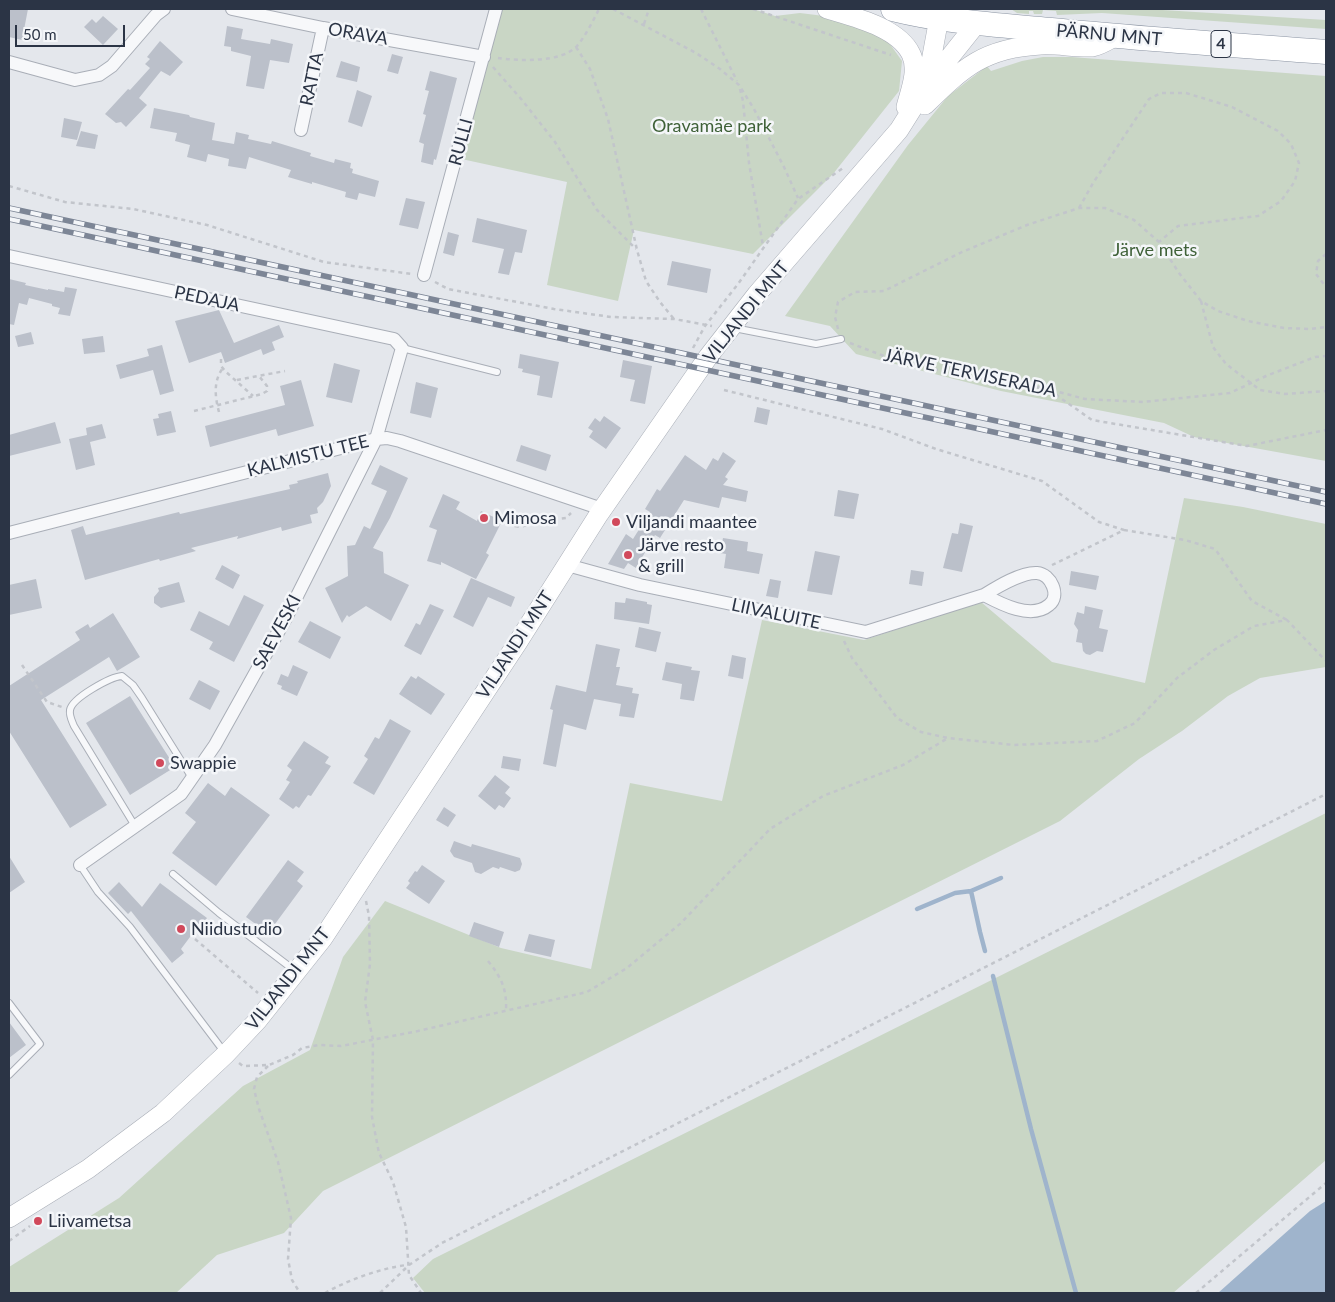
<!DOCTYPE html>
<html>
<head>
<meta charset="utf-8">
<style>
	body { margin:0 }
	#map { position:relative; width:1335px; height:1302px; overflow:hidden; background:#e4e7ec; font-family:Lato,sans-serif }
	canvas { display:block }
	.frame { position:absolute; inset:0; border:10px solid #2b3445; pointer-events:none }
	.scale { position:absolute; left:15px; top:25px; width:110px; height:22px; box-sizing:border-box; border:2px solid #2b3445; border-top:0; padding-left:6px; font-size:15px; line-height:18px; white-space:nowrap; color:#2b3445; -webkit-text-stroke:4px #f4f6f9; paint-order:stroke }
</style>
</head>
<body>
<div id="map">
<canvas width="1335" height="1302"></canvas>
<div class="frame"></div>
<div class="scale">50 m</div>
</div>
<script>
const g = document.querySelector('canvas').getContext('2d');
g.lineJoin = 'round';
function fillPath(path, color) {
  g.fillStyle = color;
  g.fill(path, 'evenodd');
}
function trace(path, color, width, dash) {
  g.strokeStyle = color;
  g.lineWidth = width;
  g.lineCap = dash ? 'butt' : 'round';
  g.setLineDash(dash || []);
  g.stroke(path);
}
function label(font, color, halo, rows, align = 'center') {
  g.font = font + ' Lato,sans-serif';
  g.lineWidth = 5;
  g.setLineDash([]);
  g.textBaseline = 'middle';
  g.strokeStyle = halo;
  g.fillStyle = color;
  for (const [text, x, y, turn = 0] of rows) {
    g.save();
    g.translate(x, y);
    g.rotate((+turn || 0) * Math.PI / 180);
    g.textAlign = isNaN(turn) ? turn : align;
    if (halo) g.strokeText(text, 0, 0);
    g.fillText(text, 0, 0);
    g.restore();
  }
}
const green = new Path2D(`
	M499,9H753L775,16L800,13L824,16L885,37L902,61L899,91L833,174L753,254L634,230L618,301L547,285L567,182L457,158Z
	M1011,9H1146L1326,20V29L1102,13L1057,15L1056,11L1043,10L1042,14H1034L1033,11H1029V14L1017,13Z
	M1043,57H1071L1326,76V461L1194,437L1164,423L1001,391L856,354L830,326L785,316L908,145L948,96L987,66L991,71L1022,61Z
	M1184,498L1243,507L1326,524V667L1260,678L1228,696L1182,731L1139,759L1060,821L323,1191L284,1233L217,1255L176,1293H9V1267L119,1198L243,1086L310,1050L343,957L385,901L501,948L591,969L630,783L722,801L762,620L864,640L981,602L1052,662L1145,683Z
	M1326,813V1160L1173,1293H425L413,1278L433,1259Z`);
const water = new Path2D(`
	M1326,1201V1293H1218L1310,1211Z`);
const stream = new Path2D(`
	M971,891L980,932L985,951
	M917,909L955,893L971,891L1001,878
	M993,976L1031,1129L1076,1293`);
const building = new Path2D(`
	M9,9H28L22,40L9,37Z
	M103,16L118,29L103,45L84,27L92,19L96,23Z
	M227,26L243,29L241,39L270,44L271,39L293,44L289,63L270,60L264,89L246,86L251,56L231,51V47L224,46Z
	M160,41L183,62L170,76L161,71L139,98L147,105L126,127L121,122L116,123L105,114L128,89L130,90L150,68L145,64L150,59L147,57Z
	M392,54L403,57L398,74L387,71Z
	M341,61L360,67L357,82L336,77Z
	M430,71L457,78L436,160L434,159L433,165L421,162L424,144L419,142L426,115L423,114L429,91L425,90Z
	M357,90L372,96L362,127L348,122Z
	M154,108L189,115L190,117L215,123L212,140L234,144L236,132L249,135L248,139L271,144L272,141L311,153L310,156L334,163L335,159L351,163L350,168L353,169L352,173L379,181L375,197L359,193L357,200L345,197L346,192L312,182V184L288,177L291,170L249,157L246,169L228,166L229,159L208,154L206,162L187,157L190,145L175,141L177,133L150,128Z
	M64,118L82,122L77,140L61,137Z
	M81,131L98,135L95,149L76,146Z
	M406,198L425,202L418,229L399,225Z
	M477,218L527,230L522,253L515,252L509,275L498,273L504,249L472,242Z
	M448,232L459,235L454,256L443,253Z
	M672,261L711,269L707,293L667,285Z
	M9,279L26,283L25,285L48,290V289L64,292L65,287L77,289L70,316L58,314L60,308L52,306V304L29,298L27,305L19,303L14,325L9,324Z
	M219,310L234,343L279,325L284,337L272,342L275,350L263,355L261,349L225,363L221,352L189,363L175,321Z
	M31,332L34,344L18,347L15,336Z
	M103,336L105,352L84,354L82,339Z
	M162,345L174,391L160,395L153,370L120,379L116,365L149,356L147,349Z
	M520,354L559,362L552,398L537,395L540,376L522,372L523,369L518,368Z
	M623,360L652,366L645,404L630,401L635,380L620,377Z
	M334,363L360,370L352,403L326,397Z
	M301,380L314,426L278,436L276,429L210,447L205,426L285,405L280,386Z
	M416,382L438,388L431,418L410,413Z
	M757,407L770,410L767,425L754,422Z
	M171,411L176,432L157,436L153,419L159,418L158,414Z
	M604,416L621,428L606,449L589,437L593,431L588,428L595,418L600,422Z
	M55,422L61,443L9,456V435Z
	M102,424L106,438L90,442L95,465L76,470L69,439L87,435L86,428Z
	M521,445L551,455L546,471L516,461Z
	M723,452L736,461L725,477L728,479L723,485L748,491L746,502L722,497L719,508L684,500L660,538L655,535L636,568L628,563L624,569L608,564L626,534L633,539L650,512L645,509L657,489L660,491L685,455L706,470L713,458L718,461Z
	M380,465L408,478L390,518L373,548L383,552L384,573L409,585L391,621L366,606L349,617L347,615L342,623L325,588L348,576L347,546L355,545L364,526L370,529L387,491L371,484Z
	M328,473L331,486L323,502L317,508L318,513L310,515L312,523L282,531L281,527L237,539L238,536L191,548L196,551L160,561L159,559L85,580L71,530L83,526L86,535L179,512L180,514L290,489L289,485L298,483L297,481Z
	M838,490L859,494L854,519L834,516Z
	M443,494L460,502L456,509L477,521L481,511L502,521L486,553L489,555L476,579L441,562V565L427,561L437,530L429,527Z
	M960,523L973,526L962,572L943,568L952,533L958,534Z
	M723,538L748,542L747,551L763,554L759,574L724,568L726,554L720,553Z
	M815,551L840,556L832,595L807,591Z
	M222,565L240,575L233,589L215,579Z
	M911,570L924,572L922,586L909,584Z
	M1071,571L1099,576L1096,590L1069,585Z
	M471,578L515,597L511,607L488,597L473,627L453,617Z
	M36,579L42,608L9,615V585Z
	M770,579L781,581L778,598L766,596Z
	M179,582L185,602L161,608L154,603V597L159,591L158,588Z
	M244,595L264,605L234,662L209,649L213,642L190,630L199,611L229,626Z
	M626,598L647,602V604L652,605L649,624L614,619L615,602L625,603Z
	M430,604L444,610L421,655L404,646L416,623L420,625Z
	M1085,606L1103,610L1099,628L1108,630L1103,652L1097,651L1090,655L1086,654L1083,651L1082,643L1076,642L1078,630L1074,624L1077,612L1084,614Z
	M113,613L140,657L117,671L109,657L41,700L107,805L70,828L9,731V686L80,640L75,632L88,624L90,628Z
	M310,621L341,637L330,659L298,642Z
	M639,627L661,632L656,652L635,647Z
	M596,644L620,649L616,667H620L616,685L633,688L632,693L639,694L634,718L619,716L621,704L594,699L586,730L564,724L556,767L543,764L553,710L550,709L556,685L586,692Z
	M732,655L746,658L743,679L728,676Z
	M666,662L692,667L691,670L700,671L694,701L680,699L682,684L662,680Z
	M293,665L308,672L297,696L281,689L282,686L277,684L281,674L288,677Z
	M411,676L416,679L418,676L445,694L431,715L399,694Z
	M199,680L220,691L210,710L189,699Z
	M130,696L175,767L130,795L86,723Z
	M390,719L411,731L374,795L353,783L368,759L364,756L375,737L379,739Z
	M304,741L329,757L325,763L331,766L311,796L308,795L299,808L296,806L293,809L279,799L290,782L286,780L292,770L287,766Z
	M503,756L521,759L519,771L501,768Z
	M495,775L510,787L505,793L511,798L504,808L499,805L495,810L478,796Z
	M208,783L225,796L231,787L270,815L216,886L172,853L196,822L185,813Z
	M444,807L456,815L448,827L436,820Z
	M454,841L471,847L472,844L520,858L522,864L520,870L515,872L500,867L499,869L493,867L481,874L475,872L472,863L454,857L450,851Z
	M9,856L25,882L9,893Z
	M288,860L304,872L297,881L303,886L275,924L268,919L261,928L246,917Z
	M422,865L445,881L429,904L406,888L410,883L408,881L415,871L417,872Z
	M119,882L142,907L160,883L207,918L195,935L193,933L181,949L184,953L172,963L131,911L128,914L108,893Z
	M474,922L504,932L499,947L469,936Z
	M529,934L555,940L551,957L524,951Z
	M9,1022L26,1045L9,1058Z`);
const path = new Path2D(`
	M613,9L696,53L720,69L739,85L754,109L784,167L798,198
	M701,9L737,81
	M753,9L891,55
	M644,24L649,9
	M576,47L590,69L608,119L637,250L646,281L660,302L674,319
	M498,58C519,61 561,63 577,46C586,35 593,21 599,9
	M493,67L522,100L555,142L597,210L636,249
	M740,89L743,101L749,163L763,246
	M9,186L65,202L133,209L207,225L324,262L412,274
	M1079,208L1093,183L1149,99L1161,93H1186L1232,107L1278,131L1291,144L1299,163L1295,181L1281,201L1258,216L1178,226L1159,242
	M1326,254L1318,261L1316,274L1326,287
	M435,282L448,289L554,309L611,317L674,319L712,326
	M1201,301L1213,347L1226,364L1260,390L1285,394L1326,391
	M838,329L835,317L838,302L855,292L884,291L962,252L1027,225L1079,208H1105L1134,220L1159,242L1179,273L1201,301L1218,311L1248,321L1284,328L1310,329L1326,327
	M850,343L884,356L942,371L1048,389L1085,399L1143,402L1230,393L1266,376L1315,357L1326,356
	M693,348L705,326L738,284L798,199L843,168
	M221,359V366L225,371L253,396
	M237,380L285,371
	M724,390L882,429L936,449L1042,481L1099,522L1124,530
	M1049,390L1092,420L1247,446L1326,430
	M194,411L262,394L267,391V386L259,376
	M219,412C215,397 213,381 223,368
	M506,513L509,520L515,526L520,527L541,521L566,518L571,513
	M1052,565L1124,530L1185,540L1215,549L1252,601L1287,620
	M844,641L852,658L897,718L921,732L948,738L1014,745L1097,741L1135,723L1177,678L1214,650L1254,626L1287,620L1326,661
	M22,665L47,702L62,707
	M366,901L369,916L370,964L365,1002L373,1040L372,1117L379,1153L393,1182L406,1227L409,1275L421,1293
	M195,939L258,993
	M488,961C501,977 507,989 506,1010
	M239,1063L243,1066L269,1065L293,1055L302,1048L319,1045L341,1046L418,1031L587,992L627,968L681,923L770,829L823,796L903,765L948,738
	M268,1066L257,1077L254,1089L259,1109L278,1162L291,1218L288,1259L292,1280L300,1293
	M9,1241L30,1226
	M325,1293C348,1280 381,1268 407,1265
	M380,1293L409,1265L442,1243L1326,794
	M1196,1293L1326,1183`);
const lane = new Path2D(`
	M734,328L816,344L841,339
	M402,348L497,372
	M135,826L74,726C72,721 69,716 70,710C72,698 110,677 122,676L133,685L142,698L192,778
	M80,865L98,892L130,927L225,1053
	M173,874L219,913L294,970
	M9,1003L40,1044L9,1075`);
const street = new Path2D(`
	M232,9L323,28L484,57
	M9,62L75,80L99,75L112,66L156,15L164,9
	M301,130L323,28
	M9,256L394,339L402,348L376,439L286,618L215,745L181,794L80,865
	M424,275L496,9
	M9,533L376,439L387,438L400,441L602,509
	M567,565L640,585L866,632L984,595C1001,604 1031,620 1049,605C1061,596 1051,574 1037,573C1021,572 997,587 984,595`);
const secondary = new Path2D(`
	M827,9C853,17 898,27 911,54C919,70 910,91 906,107
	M927,83L939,18
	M925,105C964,67 984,48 1041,45C1058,44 1075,48 1092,47C1100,46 1109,40 1116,36
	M9,1218L88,1169L163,1113L226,1054L257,1021L323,938L518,642L599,514L708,357L757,294L899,130L926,87L977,23`);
const highway = new Path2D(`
	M893,9C945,22 998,25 1051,30C1142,39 1234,45 1326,52`);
const rail = new Path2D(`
	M9,208L1326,492
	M9,219L1326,504`);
const markers = [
	[484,518,5,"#d1495b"],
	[616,522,5,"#d1495b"],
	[628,555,5,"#d1495b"],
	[160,763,5,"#d1495b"],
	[181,929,5,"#d1495b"],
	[38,1221,5,"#d1495b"]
];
const shields = [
	[1221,44,20]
];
const shieldNames = [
	["4",1221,44]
];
const streetNames = [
	["ORAVA",358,34,10],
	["PÄRNU MNT",1109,35,5],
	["RATTA",312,79,-78],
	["RULLI",461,142,-75],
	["PEDAJA",207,299,12],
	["VILJANDI MNT",746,312,-51],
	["JÄRVE TERVISERADA",970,373,12],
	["KALMISTU TEE",308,456,-14],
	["LIIVALUITE",776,614,12],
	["SAEVESKI",277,632,-62],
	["VILJANDI MNT",515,645,-57],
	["VILJANDI MNT",288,979,-52]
];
const parkNames = [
	["Oravamäe park",712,126],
	["Järve mets",1155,250]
];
const poiNames = [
	["Mimosa",494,518],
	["Viljandi maantee",626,522],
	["Järve resto",638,545],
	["& grill",638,566],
	["Swappie",170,763],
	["Niidustudio",191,929],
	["Liivametsa",48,1221]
];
fillPath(green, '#c9d6c5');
fillPath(water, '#9fb4cc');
trace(stream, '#9fb4cc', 4.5);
fillPath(building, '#bbc0ca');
trace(lane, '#a9aeb7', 8);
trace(street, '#a9aeb7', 14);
trace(secondary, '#a9aeb7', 20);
trace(highway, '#8b94a3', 25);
trace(path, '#c2c5cb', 2.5, [4, 4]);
trace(lane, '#f7f8fa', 6);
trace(street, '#f7f8fa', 12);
trace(secondary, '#fff', 19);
trace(highway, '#fff', 24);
trace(rail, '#7d8696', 5.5);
trace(rail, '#f4f6f9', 4, [11]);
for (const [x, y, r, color] of markers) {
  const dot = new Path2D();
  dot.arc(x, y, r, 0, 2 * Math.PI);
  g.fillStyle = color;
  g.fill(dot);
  trace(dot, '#f4f6f9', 2);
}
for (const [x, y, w] of shields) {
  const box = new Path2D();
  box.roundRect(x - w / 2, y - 13.5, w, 27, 4);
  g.fillStyle = '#f4f6f9';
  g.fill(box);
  trace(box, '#2b3445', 1);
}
label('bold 16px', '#2b3445', null, shieldNames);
label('18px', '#2b3445', '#f4f6f9', streetNames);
label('18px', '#3f6138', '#f4f6f9', parkNames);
label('18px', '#2b3445', '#f4f6f9', poiNames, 'left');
</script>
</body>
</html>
